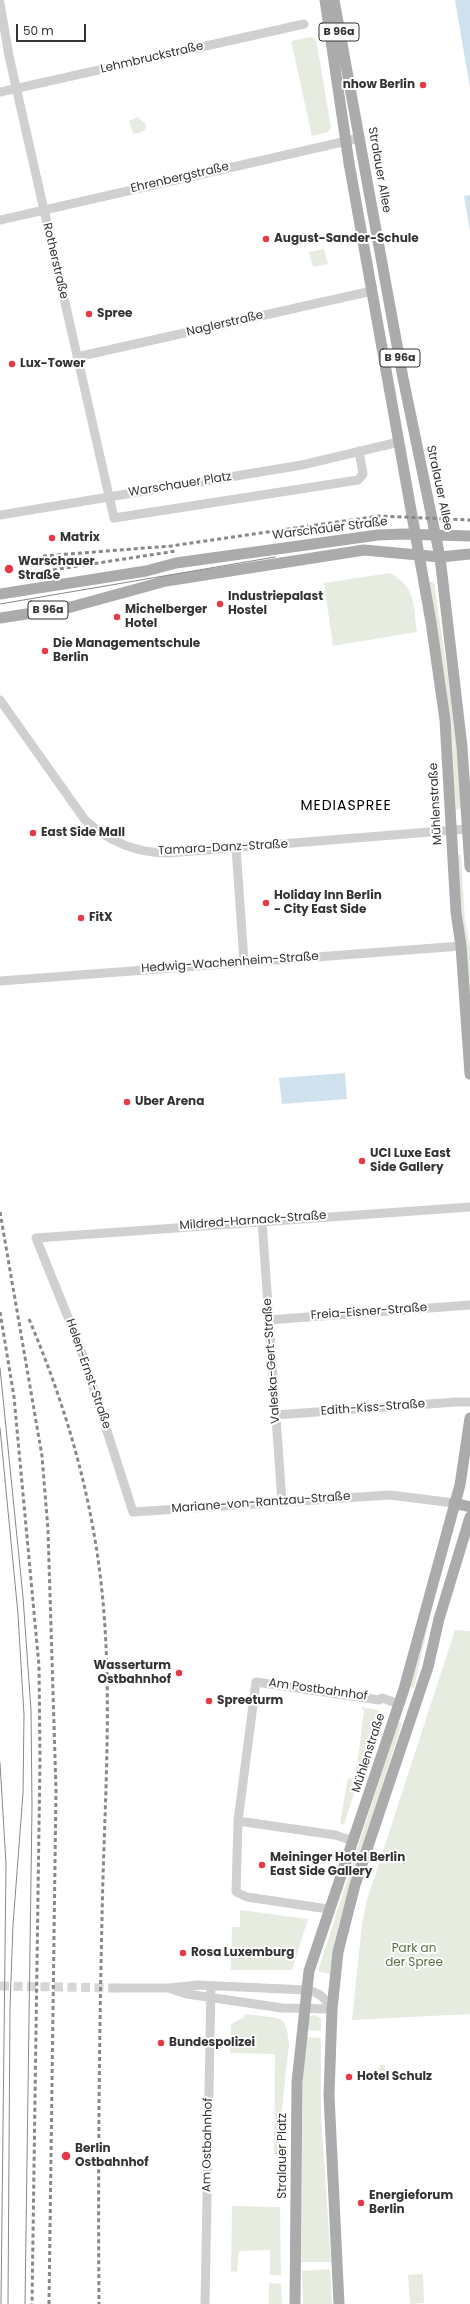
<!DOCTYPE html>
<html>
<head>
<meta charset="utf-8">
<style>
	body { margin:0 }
	#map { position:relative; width:470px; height:2304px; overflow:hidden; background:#fff; font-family:Poppins,sans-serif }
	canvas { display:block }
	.scale { position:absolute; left:16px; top:24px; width:70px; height:18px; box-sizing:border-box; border:2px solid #333; border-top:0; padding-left:5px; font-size:12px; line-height:14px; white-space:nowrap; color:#333; -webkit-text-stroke:3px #fff; paint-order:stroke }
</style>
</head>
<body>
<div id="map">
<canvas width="470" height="2304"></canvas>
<div class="scale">50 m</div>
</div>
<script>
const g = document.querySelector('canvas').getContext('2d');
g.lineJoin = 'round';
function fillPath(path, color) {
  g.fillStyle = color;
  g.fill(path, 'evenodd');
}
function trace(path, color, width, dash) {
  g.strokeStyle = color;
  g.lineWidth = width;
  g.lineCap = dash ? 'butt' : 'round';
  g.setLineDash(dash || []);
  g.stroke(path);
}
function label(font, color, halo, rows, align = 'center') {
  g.font = font + ' Poppins,sans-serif';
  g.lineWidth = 4;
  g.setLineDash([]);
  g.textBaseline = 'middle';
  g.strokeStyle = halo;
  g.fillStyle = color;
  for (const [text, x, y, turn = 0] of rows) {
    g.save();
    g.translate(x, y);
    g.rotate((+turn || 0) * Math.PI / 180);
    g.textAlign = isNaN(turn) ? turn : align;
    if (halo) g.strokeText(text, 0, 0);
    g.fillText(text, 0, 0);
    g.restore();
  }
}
const green = new Path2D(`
	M311,37L316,39L331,127L328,132L312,136L291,41Z
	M137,117L146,124V128L142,132L133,134L129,121Z
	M324,249L328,264L313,267L309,252Z
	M390,573C417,588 413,605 417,632L333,646L324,583Z
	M428,582H434L454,719L462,808L456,809L452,738Z
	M457,855H461L465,921L470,949V1005Z
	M435,1594L416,1679L414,1688L410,1687L431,1601Z
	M455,1630L470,1631V2014L352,2020L362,1924L367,1900Z
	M361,1707L378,1710L380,1714L361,1773L353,1770L357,1766L364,1711Z
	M398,1722L402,1723L338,1927L330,1974L318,1971Z
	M348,1778L358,1781L344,1825L340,1823Z
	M240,1910L308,1919L292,1970H231L232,1927H240Z
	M245,2014L277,2018L283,2021L287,2030L289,2043L281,2118L280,2154H274L275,2054L230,2053L231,2024L244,2017Z
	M313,2015L321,2018V2031L307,2030L309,2017Z
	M306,2037L321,2038V2115L331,2262H301L303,2066Z
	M380,2065H385V2081L377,2082Z
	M232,2206L280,2207L281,2275H270V2250L239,2251L237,2272L231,2271Z
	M330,2269L332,2304H303L302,2271Z
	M423,2274L424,2303L410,2304L408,2275Z
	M269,2283L281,2284L282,2304H269Z`);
const water = new Path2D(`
	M455,0H470V88Z
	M470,195V231L464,196Z
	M345,1073L347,1099L282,1104L279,1078Z`);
const minorTunnel = new Path2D(`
	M0,1986L115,1988`);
const minor = new Path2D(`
	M0,3L9,56L114,518L358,480L363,474L359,451
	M0,92L304,24
	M0,220L360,138
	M77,357L372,291
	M0,515L302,465L399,442
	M0,700L85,820C108,841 136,853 168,853L468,829
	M236,848L244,961
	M0,981L461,946
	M262,1221L282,1502
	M268,1320L470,1305
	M275,1415L456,1402H470
	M454,1503L390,1495L133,1512L80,1347L36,1238L470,1207
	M238,1821L236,1892L247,1897L328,1909
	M354,1841L335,1835L238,1821L256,1682L379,1700L382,1698L399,1704
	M115,1988H169L198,1985L306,1990C320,1992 324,1998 332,2009
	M171,1989L187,1994L282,2008L332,2009
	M205,2304L211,1986`);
const major = new Path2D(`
	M325,0L349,163L431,622L445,720L456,912L461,946L470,1074
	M334,0L403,378L440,557L462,747L470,867
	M0,594L146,571L176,563L378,535L403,534L470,536
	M0,618L71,607L166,581L364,550L440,557L470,554
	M454,1503L470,1507
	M295,2304L297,2082L309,1971L404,1689L460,1485L470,1418
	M339,2304L329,2095L332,2009L338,1952L355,1885L428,1667L439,1619L470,1517`);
const tram = new Path2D(`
	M0,604L275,557
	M0,1368L23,1597L31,1710L32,1807L25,2304
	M0,1428L18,1614L24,1715L23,1793L13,1925L10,2007L8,2304
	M0,1763L6,1864L1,2304`);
const rail = new Path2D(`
	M43,556L171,546L379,516L470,520
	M46,571L176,551
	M0,1212L42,1456L48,1530L56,1790L49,2304
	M0,1312L14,1397L39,1666L40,1759L32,2304
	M29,1319C62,1397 86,1475 98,1559C115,1676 104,1801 102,1919C99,2047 98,2176 99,2304`);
const markers = [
	[423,85,4,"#e63946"],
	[266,239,4,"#e63946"],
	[89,314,4,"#e63946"],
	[12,364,4,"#e63946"],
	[52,538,4,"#e63946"],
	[9,569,5,"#e63946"],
	[220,604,4,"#e63946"],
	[117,617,4,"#e63946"],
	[45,651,4,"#e63946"],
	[33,833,4,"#e63946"],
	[266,903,4,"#e63946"],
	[81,918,4,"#e63946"],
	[127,1102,4,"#e63946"],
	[362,1161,4,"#e63946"],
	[179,1673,4,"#e63946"],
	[209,1701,4,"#e63946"],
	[262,1865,4,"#e63946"],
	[183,1953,4,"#e63946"],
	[161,2043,4,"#e63946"],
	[349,2077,4,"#e63946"],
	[66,2156,5,"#e63946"],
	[361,2203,4,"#e63946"]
];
const shields = [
	[339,32,40],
	[400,358,40],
	[48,610,40]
];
const shieldNames = [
	["B 96a",339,32],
	["B 96a",400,358],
	["B 96a",48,610]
];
const streetNames = [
	["Lehmbruckstraße",152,58,-13],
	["Stralauer Allee",379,170,80],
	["Ehrenbergstraße",180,178,-13],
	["Rotherstraße",55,261,77],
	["Naglerstraße",225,324,-13],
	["Warschauer Platz",180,485,-9],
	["Stralauer Allee",439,488,78],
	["Warschauer Straße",330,529,-7],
	["Mühlenstraße",436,804,-93],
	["Tamara-Danz-Straße",223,848,-3],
	["Hedwig-Wachenheim-Straße",230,963,-4],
	["Mildred-Harnack-Straße",253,1221,-4],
	["Freia-Eisner-Straße",369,1312,-4],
	["Valeska-Gert-Straße",272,1361,-94],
	["Helen-Ernst-Straße",88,1374,71],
	["Edith-Kiss-Straße",373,1408,-4],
	["Mariane-von-Rantzau-Straße",261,1503,-4],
	["Am Postbahnhof",318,1690,8],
	["Mühlenstraße",369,1753,-72],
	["Am Ostbahnhof",208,2145,-89],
	["Stralauer Platz",283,2156,-90]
];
const poiNames = [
	["nhow Berlin",415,85,"right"],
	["August-Sander-Schule",274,239],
	["Spree",97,314],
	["Lux-Tower",20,364],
	["Matrix",60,538],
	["Warschauer",18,562],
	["Straße",18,576],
	["Industriepalast",228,597],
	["Hostel",228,611],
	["Michelberger",125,610],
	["Hotel",125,624],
	["Die Managementschule",53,644],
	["Berlin",53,658],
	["East Side Mall",41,833],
	["Holiday Inn Berlin",274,896],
	["- City East Side",274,910],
	["FitX",89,918],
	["Uber Arena",135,1102],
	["UCI Luxe East",370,1154],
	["Side Gallery",370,1168],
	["Wasserturm",171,1666,"right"],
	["Ostbahnhof",171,1680,"right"],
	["Spreeturm",217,1701],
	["Meininger Hotel Berlin",270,1858],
	["East Side Gallery",270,1872],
	["Rosa Luxemburg",191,1953],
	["Bundespolizei",169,2043],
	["Hotel Schulz",357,2077],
	["Berlin",75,2149],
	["Ostbahnhof",75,2163],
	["Energieforum",369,2196],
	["Berlin",369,2210]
];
const parkNames = [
	["Park an",414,1949],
	["der Spree",414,1963]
];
const quarterNames = [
	["MEDIASPREE",346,806]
];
fillPath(green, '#e6ecdf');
fillPath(water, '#cfe2ee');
trace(minorTunnel, '#d6d6d6', 9, [9, 4.5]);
trace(minor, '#d0d0d0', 9);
trace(major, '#ababab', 11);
trace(tram, '#888', 1);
trace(rail, '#888', 3, [4, 3]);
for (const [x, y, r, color] of markers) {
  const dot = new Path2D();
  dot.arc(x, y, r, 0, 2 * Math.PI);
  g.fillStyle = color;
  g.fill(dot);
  trace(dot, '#fff', 1.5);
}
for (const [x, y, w] of shields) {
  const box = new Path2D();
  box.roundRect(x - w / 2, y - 9, w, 18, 3);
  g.fillStyle = '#fff';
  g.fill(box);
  trace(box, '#333', 1);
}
label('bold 11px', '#333', null, shieldNames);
label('12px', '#333', '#fff', streetNames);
label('bold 12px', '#333', '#fff', poiNames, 'left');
label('12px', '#56703f', '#fff', parkNames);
g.letterSpacing = '1px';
label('14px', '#000', '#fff', quarterNames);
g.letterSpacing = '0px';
</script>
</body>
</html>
